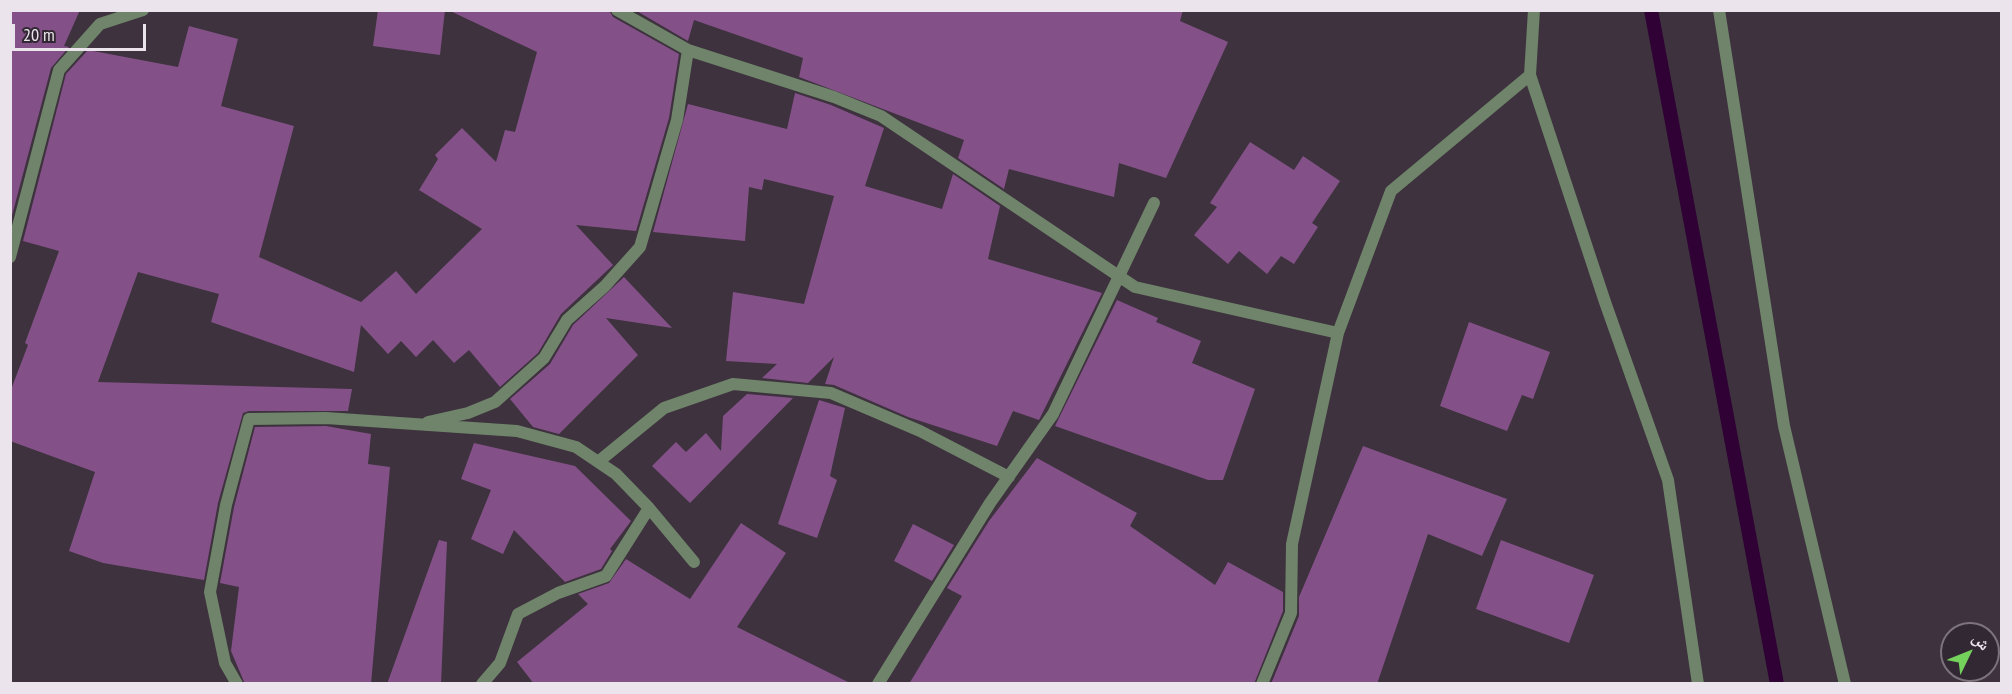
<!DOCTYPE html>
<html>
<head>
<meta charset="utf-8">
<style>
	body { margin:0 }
	#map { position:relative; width:2012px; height:694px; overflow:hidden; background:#3d323d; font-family:"PT Sans Narrow","Noto Naskh Arabic",sans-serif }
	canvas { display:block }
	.frame { position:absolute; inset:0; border:12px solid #ebe4ec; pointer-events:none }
	.north { position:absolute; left:1940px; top:622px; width:60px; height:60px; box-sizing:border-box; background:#322833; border:2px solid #7c737d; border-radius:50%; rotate:47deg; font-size:16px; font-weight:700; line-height:24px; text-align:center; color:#ebe4ec }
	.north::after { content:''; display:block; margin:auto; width:21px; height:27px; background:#74d25c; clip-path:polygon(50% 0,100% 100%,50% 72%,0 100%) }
	.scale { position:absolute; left:12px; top:24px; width:134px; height:27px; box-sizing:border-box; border:3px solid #ebe4ec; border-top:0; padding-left:8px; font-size:18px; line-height:21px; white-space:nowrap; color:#ebe4ec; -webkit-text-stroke:4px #322833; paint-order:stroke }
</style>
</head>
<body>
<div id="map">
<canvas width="2012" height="694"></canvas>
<div class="frame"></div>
<div class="north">ش</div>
<div class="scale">20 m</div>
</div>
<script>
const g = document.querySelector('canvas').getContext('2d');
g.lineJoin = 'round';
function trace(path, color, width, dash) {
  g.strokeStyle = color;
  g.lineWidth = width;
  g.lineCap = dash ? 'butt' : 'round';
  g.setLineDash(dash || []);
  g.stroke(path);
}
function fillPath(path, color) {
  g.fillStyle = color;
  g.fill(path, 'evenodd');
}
const stream = new Path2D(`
	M1651,10L1777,684`);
const building = new Path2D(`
	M10,10H80L64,46L69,47L51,68L10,223Z
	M378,10H445L440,55L373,46Z
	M448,10H609L613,17L679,54L669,118L636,231L576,225L613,265L561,314L538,353L500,387L469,350L454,363L433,340L416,357L401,341L388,354L361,325L354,372L211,322L219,294L138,272L98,382L352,389L348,411H249L243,413L218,503L204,580L103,563L69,551L95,472L10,441V392L28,345L25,343L59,251L23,241L66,74L88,50L178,67L189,26L238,39L221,106L294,126L259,257L361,302L396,271L416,294L482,229L419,190L438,159L435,155L462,128L496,162L505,130L515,132L537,52Z
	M635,10H1183L1180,21L1228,42L1166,178L1119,163L1114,197L1009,169L1004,189L958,158L964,140L799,77L803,58L694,20L688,41Z
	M795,93L831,105L884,128L865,186L942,209L953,174L1000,206L988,259L1102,293L1039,420L1013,411L997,446L908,417L834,385L825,384L834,357L808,383L762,378L777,364L726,361L733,292L804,304L834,196L764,179L762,190L749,187L745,241L653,232L688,104L787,129Z
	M1250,142L1294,170L1303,156L1340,181L1312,223L1318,227L1294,264L1281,256L1267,274L1239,251L1228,264L1194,235L1217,207L1210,203Z
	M624,277L672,328L606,318L638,355L559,434L533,427L510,399L550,364L573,325Z
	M1117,300L1158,318L1156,322L1201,341L1192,363L1255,389L1223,480H1208L1055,426Z
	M1469,322L1550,352L1533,399L1522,395L1507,431L1440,406Z
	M747,394L793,398L690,503L652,466L676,442L686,452L706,433L721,451L723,416Z
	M819,400L845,408L830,476L837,480L817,538L778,524Z
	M326,426L371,434L368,464L390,467L371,684H245L231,651L239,587L220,583L234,507L255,427Z
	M474,443L575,466L631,521L610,549L612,551L601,569L565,582L514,530L503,554L471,539L491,490L461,479Z
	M1363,446L1507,499L1482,556L1428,534L1377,684H1271L1299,616V597Z
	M1037,458L1137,513L1130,526L1215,585L1228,562L1283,592V611L1254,684H909L962,596L947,588L989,521Z
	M741,523L786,553L737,627L852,684H534L517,662L588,604L578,594L609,583L626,559L690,599Z
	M913,524L954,545L932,581L894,561Z
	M439,540L447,542L441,684H387Z
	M1501,540L1594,575L1569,643L1476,609Z`);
const minor = new Path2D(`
	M617,10L688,50L834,97L881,116L1135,287L1338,333
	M1534,10L1530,75L1605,302L1668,480L1698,684
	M1719,10L1784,426L1845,684
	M10,257L59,70L100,24L143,10
	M428,422L468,413L495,402L544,358L567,320L605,286L640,247L677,120L688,50
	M598,462L664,408L733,384L831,393L920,431L1009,477
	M237,684L225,663L210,592L226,505L249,419L326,418L517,431L576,447L616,474L649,508L694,562
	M482,684L500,663L518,614L558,593L606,576L649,508
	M878,684L990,503L1053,414L1154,203
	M1262,684L1291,613L1292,544L1338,333L1391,191L1530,75`);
trace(stream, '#300135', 14);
fillPath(building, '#835188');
trace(minor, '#6f846a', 12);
</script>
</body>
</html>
